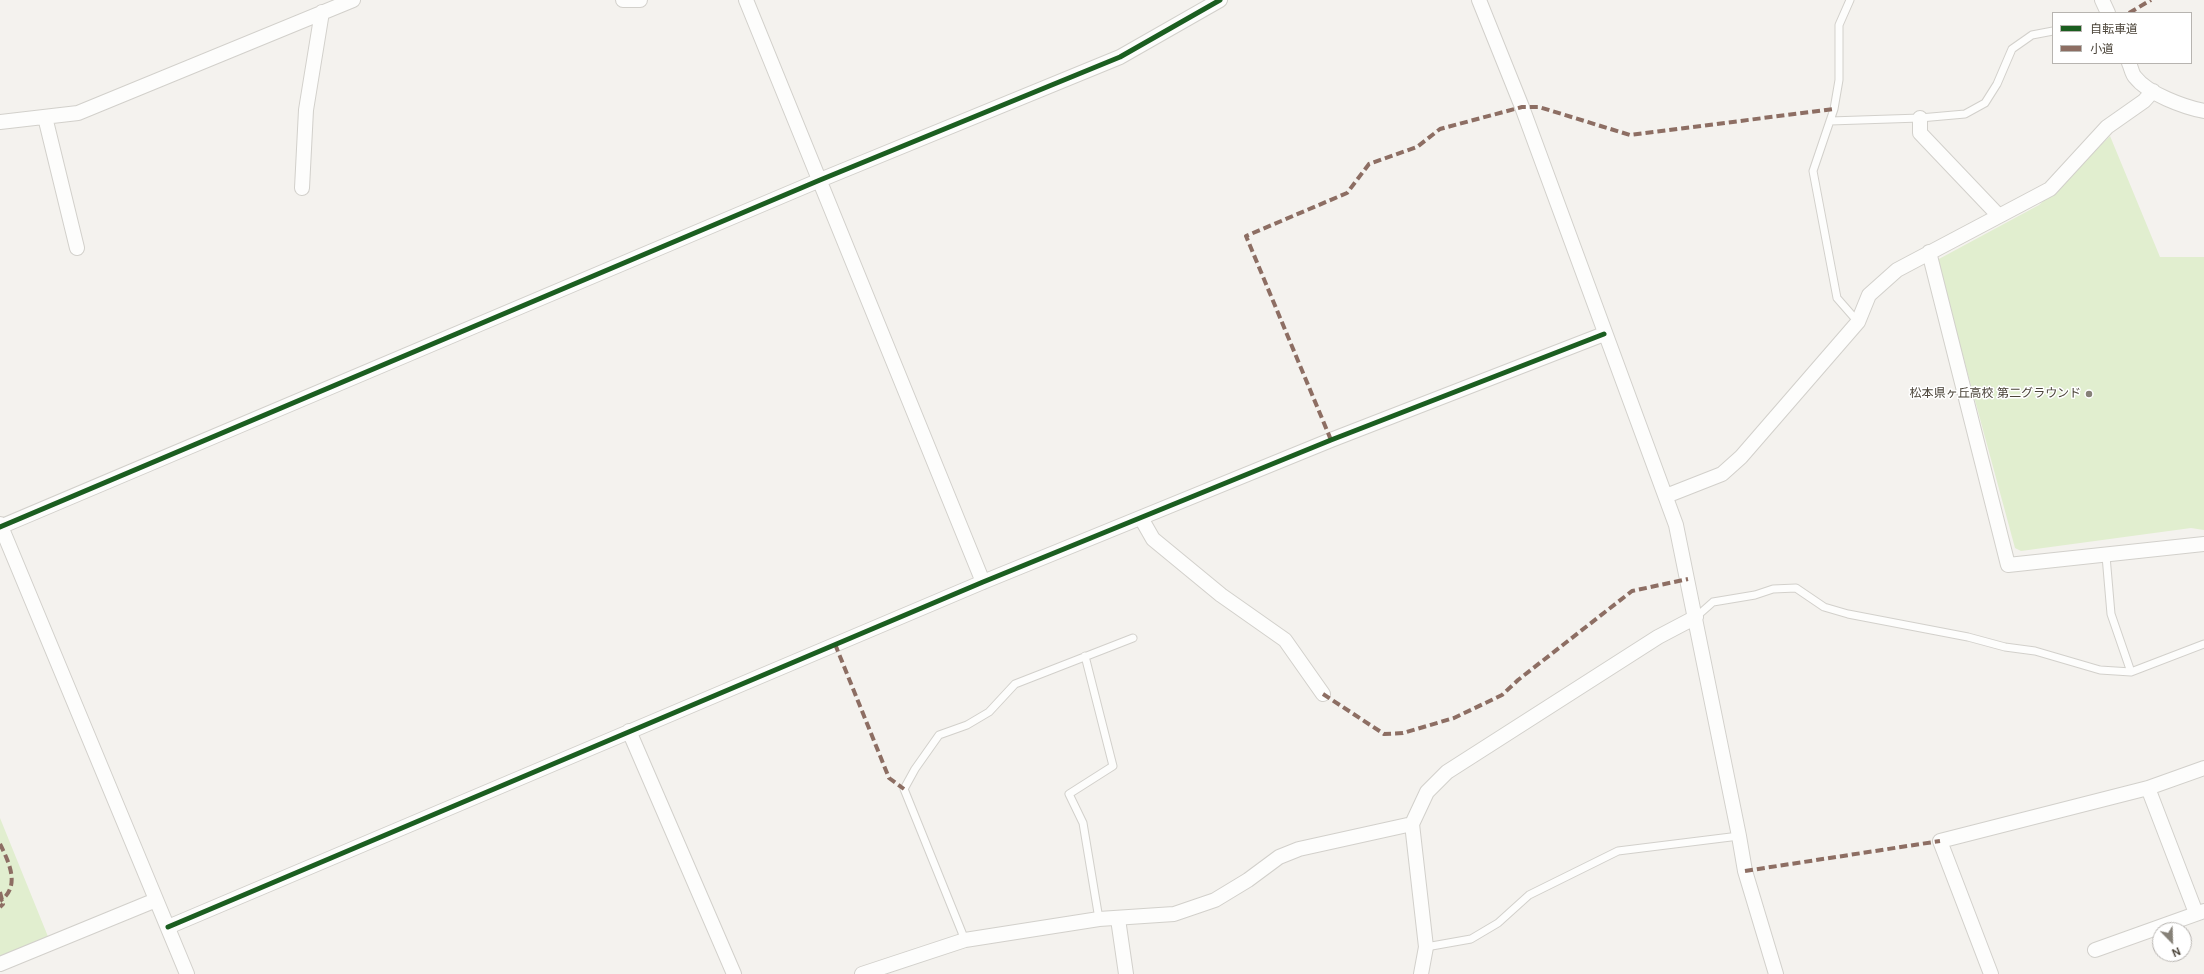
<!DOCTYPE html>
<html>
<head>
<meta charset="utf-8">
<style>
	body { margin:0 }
	#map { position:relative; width:2204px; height:974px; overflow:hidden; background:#f4f2ee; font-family:"DM Sans","Noto Sans JP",sans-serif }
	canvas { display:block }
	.legend { position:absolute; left:2052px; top:12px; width:140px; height:52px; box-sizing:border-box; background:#fff; border:1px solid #b7b4b0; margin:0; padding:5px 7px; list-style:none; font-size:12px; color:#4b4439 }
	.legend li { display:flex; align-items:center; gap:8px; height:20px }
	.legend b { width:20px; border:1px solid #b7b4b0 }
	.north { position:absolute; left:2152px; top:922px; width:40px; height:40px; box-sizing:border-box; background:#fff; border:1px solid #b7b4b0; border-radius:50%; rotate:157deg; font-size:11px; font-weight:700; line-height:16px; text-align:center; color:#4b4439 }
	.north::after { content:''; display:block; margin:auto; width:14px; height:18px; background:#868178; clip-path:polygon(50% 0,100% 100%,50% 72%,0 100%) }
</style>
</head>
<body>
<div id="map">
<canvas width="2204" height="974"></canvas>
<ul class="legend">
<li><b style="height:5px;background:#1b5e20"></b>自転車道</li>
<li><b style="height:5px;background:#8d6e63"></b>小道</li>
</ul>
<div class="north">N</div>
</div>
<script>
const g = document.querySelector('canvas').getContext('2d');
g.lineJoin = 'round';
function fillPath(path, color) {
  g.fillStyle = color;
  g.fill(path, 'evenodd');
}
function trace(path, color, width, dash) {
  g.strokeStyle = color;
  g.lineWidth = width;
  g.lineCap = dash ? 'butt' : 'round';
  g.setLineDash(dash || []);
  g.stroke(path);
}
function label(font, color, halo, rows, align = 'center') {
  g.font = font + ' "DM Sans","Noto Sans JP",sans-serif';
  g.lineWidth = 3;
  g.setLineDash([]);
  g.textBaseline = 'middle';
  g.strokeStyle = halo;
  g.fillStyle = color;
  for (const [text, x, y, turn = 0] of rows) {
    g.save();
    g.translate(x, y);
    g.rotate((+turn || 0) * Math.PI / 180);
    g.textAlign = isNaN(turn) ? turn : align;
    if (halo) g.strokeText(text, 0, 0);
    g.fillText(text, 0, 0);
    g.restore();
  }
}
const green = new Path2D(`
	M2110,136L2160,257H2204V530L2191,528L2021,551L2015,548L1937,260L2039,205L2061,185Z
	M0,818L49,939L0,960Z`);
const service = new Path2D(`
	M1850,0L1839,25V80L1834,109L1813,171L1837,298L1858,322
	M1830,121L1920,118L1965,114L1985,103L1997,84L2012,49L2032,35L2053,31
	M2106,556L2111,614L2131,672
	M1696,617L1713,602L1755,595L1773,589L1796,588L1824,607L1848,614L1968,637L2005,647L2035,651L2100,670L2131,672L2204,644
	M1085,656L1113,766L1069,794L1083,823L1099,919
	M965,940L904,789L915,769L939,735L967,725L989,712L1015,684L1133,638
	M1426,947L1471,939L1498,923L1529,895L1618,851L1739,836`);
const minor = new Path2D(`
	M623,0H640
	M746,0L983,582
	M1479,0L1522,107L1676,525L1739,836L1745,871L1776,974
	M2102,0L2108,13
	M2129,63C2131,67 2132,74 2135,77C2148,94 2184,107 2204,111
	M45,117L77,248
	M1920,118V133L1999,216
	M0,122L78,113L353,0
	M302,188L306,110L322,12
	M1929,252L2008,565L2204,544
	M1666,496L1722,474L1741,457L1858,322L1869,295L1897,270L2050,189L2107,127L2144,101L2153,91
	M1141,518L1153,539L1221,595L1285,640L1323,694
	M0,524L187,974
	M0,527L820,180L1120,57L1220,0
	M629,731L734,974
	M2148,788L2196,913
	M1118,919L1126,974
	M168,927L983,582L1331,440L1604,334
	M2095,950L2204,911
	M0,964L156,900
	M862,974L965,940L1099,919L1174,914L1215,900L1248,880L1279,857L1299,849L1412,824
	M1421,974L1426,947L1412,824L1427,792L1447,772L1658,637L1696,617
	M1991,974L1940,841L2148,788L2204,768`);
const quiet = new Path2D(`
	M2129,13L2151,0
	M1331,440L1246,236L1347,193L1369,164L1417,147L1440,129L1522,107H1539L1630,135L1834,109
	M835,644L889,778L904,789
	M1323,694L1384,734L1403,733L1454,718L1502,695L1518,680L1632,591L1688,579
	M0,844C9,862 21,887 0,901
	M1745,871L1940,841
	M0,892L3,904L0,907`);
const cycleway = new Path2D(`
	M0,527L820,180L1120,57L1220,0
	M168,927L983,582L1331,440L1604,334`);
const markers = [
	[2089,394,4,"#868178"]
];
const poiNames = [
	["松本県ヶ丘高校 第二グラウンド",2081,394]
];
fillPath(green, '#e1eecf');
trace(service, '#d2d0cb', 9);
trace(minor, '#d2d0cb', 16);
trace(service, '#fdfdfc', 7);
trace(minor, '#fdfdfc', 14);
trace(quiet, '#8d6e63', 4, [8, 4]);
trace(cycleway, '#1b5e20', 5);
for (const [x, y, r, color] of markers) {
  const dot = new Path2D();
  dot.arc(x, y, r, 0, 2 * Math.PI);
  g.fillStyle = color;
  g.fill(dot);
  trace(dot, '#fff', 1.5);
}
label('12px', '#4b4439', '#fff', poiNames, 'right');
</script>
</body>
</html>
